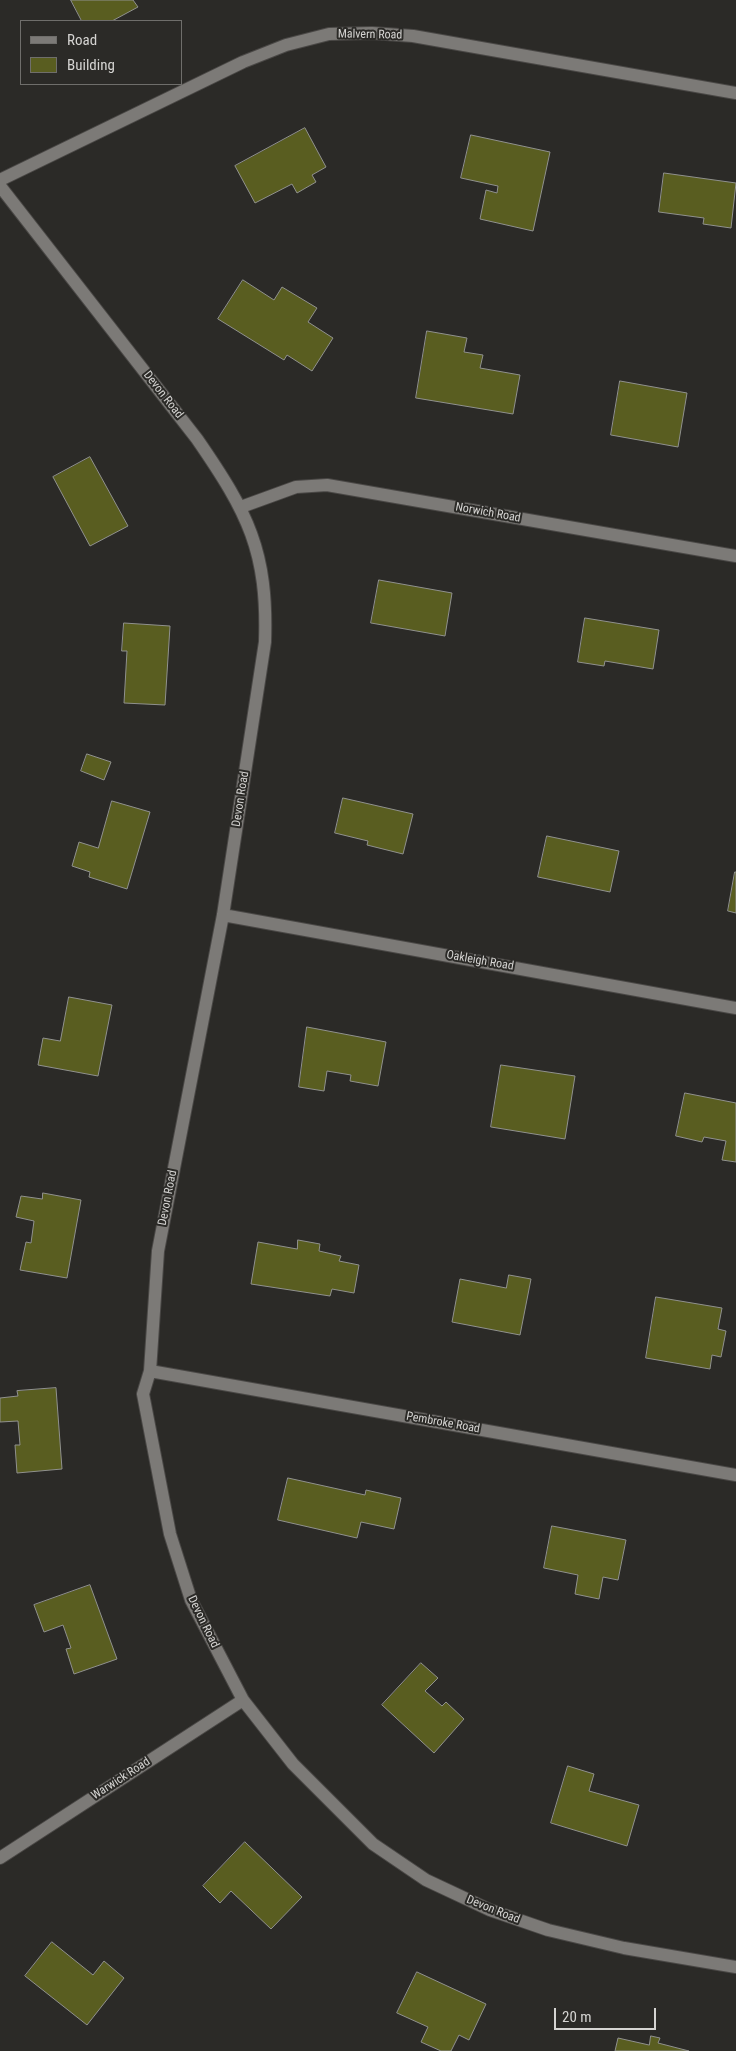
<!DOCTYPE html>
<html>
<head>
<meta charset="utf-8">
<style>
	body { margin:0 }
	#map { position:relative; width:736px; height:2051px; overflow:hidden; background:#2b2a27; font-family:"Roboto Condensed",sans-serif }
	canvas { display:block }
	.legend { position:absolute; left:20px; top:20px; width:162px; height:65px; box-sizing:border-box; background:#2b2a27; border:1px solid #6f6e6b; margin:0; padding:6px 9px; list-style:none; font-size:15px; color:#d5d4d2 }
	.legend li { display:flex; align-items:center; gap:10px; height:25px }
	.legend b { width:25px; border:1px solid #6f6e6b }
	.scale { position:absolute; left:554px; top:2008px; width:102px; height:22px; box-sizing:border-box; border:2px solid #d5d4d2; border-top:0; padding-left:6px; font-size:15px; line-height:18px; white-space:nowrap; color:#d5d4d2; -webkit-text-stroke:4px #2b2a27; paint-order:stroke }
</style>
</head>
<body>
<div id="map">
<canvas width="736" height="2051"></canvas>
<ul class="legend">
<li><b style="height:6px;background:#7c7a77"></b>Road</li>
<li><b style="height:14px;background:#595d20"></b>Building</li>
</ul>
<div class="scale">20 m</div>
</div>
<script>
const g = document.querySelector('canvas').getContext('2d');
g.lineJoin = 'round';
function fillPath(path, color) {
  g.fillStyle = color;
  g.fill(path, 'evenodd');
}
function trace(path, color, width, dash) {
  g.strokeStyle = color;
  g.lineWidth = width;
  g.lineCap = dash ? 'butt' : 'round';
  g.setLineDash(dash || []);
  g.stroke(path);
}
function label(font, color, halo, rows, align = 'center') {
  g.font = font + ' "Roboto Condensed",sans-serif';
  g.lineWidth = 4;
  g.setLineDash([]);
  g.textBaseline = 'middle';
  g.strokeStyle = halo;
  g.fillStyle = color;
  for (const [text, x, y, turn = 0] of rows) {
    g.save();
    g.translate(x, y);
    g.rotate((+turn || 0) * Math.PI / 180);
    g.textAlign = isNaN(turn) ? turn : align;
    if (halo) g.strokeText(text, 0, 0);
    g.fillText(text, 0, 0);
    g.restore();
  }
}
const building = new Path2D(`
	M71,0H133L138,7L112,21H82Z
	M305,128L326,167L312,175L316,182L297,193L292,184L255,203L235,166Z
	M471,135L550,152L533,231L480,219L486,190L497,193L498,186L461,178Z
	M664,173L736,183L731,228L703,224L704,218L659,212Z
	M243,280L274,300L282,287L317,308L308,322L333,338L312,371L287,355L284,360L218,319Z
	M427,331L467,338L464,352L483,355L480,368L520,375L513,414L416,398Z
	M620,381L687,393L678,447L611,435Z
	M90,457L128,526L90,546L53,477Z
	M379,580L452,593L445,636L371,623Z
	M585,618L659,630L653,669L605,661L604,666L578,662Z
	M124,623L170,626L165,705L124,703L127,651H122Z
	M87,754L111,762L104,780L81,771Z
	M343,798L413,814L403,854L367,845L368,841L335,833Z
	M112,801L150,812L127,889L89,877L90,872L72,866L79,842L98,848Z
	M547,836L619,851L610,892L538,877Z
	M735,872H736V913L728,911Z
	M69,997L112,1005L98,1076L38,1065L43,1038L60,1041Z
	M307,1027L386,1042L378,1086L350,1081L351,1075L327,1071L324,1091L299,1087Z
	M501,1065L575,1076L565,1139L491,1127Z
	M685,1093L736,1103V1162L722,1160L726,1141L704,1137L702,1142L676,1136Z
	M43,1193L81,1200L67,1278L20,1270L26,1242L31,1243L34,1221L16,1217L21,1196L42,1199Z
	M298,1240L320,1244L319,1251L341,1256L339,1261L359,1265L354,1293L332,1289L330,1296L251,1284L258,1242L297,1249Z
	M509,1275L531,1279L520,1335L452,1322L460,1279L506,1288Z
	M656,1297L722,1308L718,1329L726,1331L721,1357L712,1355L710,1369L646,1358Z
	M56,1388L62,1469L17,1473L15,1445H20L18,1421L0,1422V1398L18,1396L17,1391Z
	M288,1478L365,1495L366,1490L401,1498L394,1529L361,1522L357,1538L278,1520Z
	M552,1526L626,1540L618,1580L603,1577L599,1599L575,1594L578,1575L544,1568Z
	M90,1585L117,1659L74,1674L66,1649L71,1648L63,1625L44,1632L34,1605Z
	M421,1663L438,1678L425,1691L442,1706L446,1702L464,1719L434,1753L382,1705Z
	M568,1766L594,1774L589,1791L639,1805L627,1846L551,1823Z
	M245,1842L302,1897L271,1929L231,1891L220,1903L203,1886Z
	M52,1942L93,1975L104,1961L124,1978L87,2025L25,1976Z
	M417,1972L486,2004L469,2040L459,2035L451,2051H441L421,2042L428,2027L397,2013Z
	M651,2036L660,2038L658,2043L689,2051H615L618,2038L649,2045Z`);
const street = new Path2D(`
	M0,180L243,62L286,45L329,34L372,33L413,36L736,93
	M0,186L197,439C248,513 268,551 265,642L223,915L158,1251L150,1371L143,1394L170,1534L191,1600L243,1700L293,1764L373,1844L426,1880L490,1910L548,1930L624,1948L736,1967
	M241,507L296,487L327,485L736,556
	M223,915L736,1008
	M150,1371L736,1475
	M0,1858L243,1700`);
const streetNames = [
	["Malvern Road",370,35,1],
	["Devon Road",163,395,52],
	["Norwich Road",488,513,10],
	["Devon Road",241,799,-81],
	["Oakleigh Road",480,961,10],
	["Devon Road",168,1198,-79],
	["Pembroke Road",443,1423,10],
	["Devon Road",203,1622,64],
	["Warwick Road",121,1779,-33],
	["Devon Road",493,1910,22]
];
fillPath(building, '#595d20');
trace(building, '#90918e', 1);
trace(street, '#4a4846', 14);
trace(street, '#7c7a77', 12);
label('12px', '#d5d4d2', '#2b2a27', streetNames);
</script>
</body>
</html>
